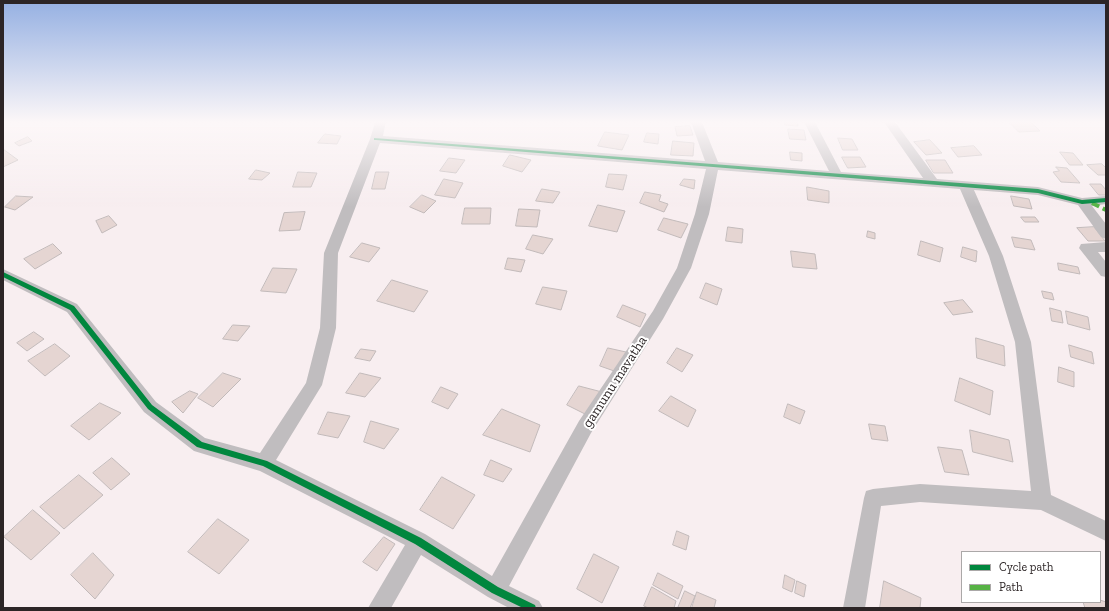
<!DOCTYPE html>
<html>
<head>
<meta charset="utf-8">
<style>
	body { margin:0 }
	#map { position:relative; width:1109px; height:611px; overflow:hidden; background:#f8eef0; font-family:"Zilla Slab",serif }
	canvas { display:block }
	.frame { position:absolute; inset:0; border:4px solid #2c2526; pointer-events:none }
	.legend { position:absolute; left:961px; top:551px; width:140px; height:52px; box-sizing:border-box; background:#fff; border:1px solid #aba8a8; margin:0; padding:5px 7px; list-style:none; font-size:12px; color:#2c2526 }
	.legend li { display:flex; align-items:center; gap:8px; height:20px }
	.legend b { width:20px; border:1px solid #aba8a8 }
</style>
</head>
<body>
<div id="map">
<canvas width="1109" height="611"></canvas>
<div class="frame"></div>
<ul class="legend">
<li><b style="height:5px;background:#00873e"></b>Cycle path</li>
<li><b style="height:5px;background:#56b245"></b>Path</li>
</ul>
</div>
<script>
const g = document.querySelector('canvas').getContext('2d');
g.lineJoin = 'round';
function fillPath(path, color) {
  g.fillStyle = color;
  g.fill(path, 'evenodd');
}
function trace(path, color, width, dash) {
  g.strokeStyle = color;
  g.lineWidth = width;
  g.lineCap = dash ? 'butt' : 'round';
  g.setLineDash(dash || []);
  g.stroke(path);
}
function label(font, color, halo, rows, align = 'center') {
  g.font = font + ' "Zilla Slab",serif';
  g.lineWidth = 4;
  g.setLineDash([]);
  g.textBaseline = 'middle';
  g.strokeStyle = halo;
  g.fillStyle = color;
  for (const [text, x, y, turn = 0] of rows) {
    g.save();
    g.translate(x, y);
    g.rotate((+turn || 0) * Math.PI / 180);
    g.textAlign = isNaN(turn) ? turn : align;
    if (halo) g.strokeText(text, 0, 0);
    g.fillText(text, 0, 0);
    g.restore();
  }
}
const building = new Path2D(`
	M785,122H797L798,126L785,125Z
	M1009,122H1031L1040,131L1019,132Z
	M690,126L693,135L677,136L675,127Z
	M788,129L804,130L806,140L790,139Z
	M605,132L629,135L622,150L598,146Z
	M647,133L659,134L658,144L644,142Z
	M325,134L341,136L337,144L318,143Z
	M28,137L32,141L19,146L15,143Z
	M838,138L852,139L858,150H843Z
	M930,140L942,153L926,155L914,142Z
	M673,141L694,143L693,156L671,155Z
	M974,146L982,155L958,157L951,148Z
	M3,149L18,160L3,167Z
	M790,152L802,153V161L791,160Z
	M1060,152L1073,153L1083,165H1070Z
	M510,155L531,160L522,172L503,166Z
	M842,157H860L866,167L848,168Z
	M449,158L465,160L456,173L440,171Z
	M926,160H945L953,173H934Z
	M1102,164L1106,168V175H1098L1087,165Z
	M1056,167L1067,168L1080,183L1061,182L1053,172L1059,171Z
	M256,170L270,173L262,180L249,179Z
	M298,172L317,173L311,187H293Z
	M376,172H389L385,189H372Z
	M609,174L627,175L623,190L606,187Z
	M444,179L463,183L455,198L435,195Z
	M684,179L695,180L694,189L680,185Z
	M1090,184H1101L1106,190V195H1099Z
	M807,187L829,191V203L808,200Z
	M542,189L560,192L553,203L536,201Z
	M645,192L661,195L659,201L668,204L664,212L640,203Z
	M422,195L436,201L424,213L410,207Z
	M16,196L33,197L15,210L5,207Z
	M1011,196L1029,199L1032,209L1014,206Z
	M598,205L625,211L617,232L589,226Z
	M465,208H491L490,224H462Z
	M519,209L540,210L537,227L516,226Z
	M305,212L300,230L279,231L284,213Z
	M109,216L117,225L102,233L96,221Z
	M1021,217H1035L1039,222H1025Z
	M664,218L688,224L681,238L658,230Z
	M728,227L743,229L742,243L726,241Z
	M1094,227L1105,241H1088L1077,228Z
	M868,231L875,233V239L867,237Z
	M533,235L553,239L543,254L526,249Z
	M1012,237L1031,240L1035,250L1015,247Z
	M921,241L943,248L940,262L918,255Z
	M362,243L380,248L369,262L350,257Z
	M53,244L62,253L35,269L24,259Z
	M963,247L977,251L976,262L961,257Z
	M791,251L815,254L817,269L793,267Z
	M508,258L525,260L521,272L505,269Z
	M1058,263L1078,267L1080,274L1059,270Z
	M273,268L297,269L286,293L261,291Z
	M392,280L428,291L414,312L377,301Z
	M706,283L722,289L717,305L700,298Z
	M543,287L567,291L561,310L536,304Z
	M1042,291L1052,293L1054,300L1044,298Z
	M963,300L973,312L953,315L944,303Z
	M623,305L646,314L640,327L617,317Z
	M1050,308L1061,311L1063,323L1052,321Z
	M1066,311L1088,317L1090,330L1068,324Z
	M233,325L250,326L238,341L223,339Z
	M34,332L44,339L27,351L17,343Z
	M976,338L1004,346L1005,366L977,358Z
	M55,344L70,356L45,376L28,361Z
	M1069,345L1092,352L1094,364L1071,357Z
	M608,348L626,352L617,372L600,366Z
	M677,348L693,355L682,372L667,363Z
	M361,349L376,351L370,361L355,358Z
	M1059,367L1074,372V387L1058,382Z
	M223,373L241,379L213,407L198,398Z
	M360,373L381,378L365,397L346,393Z
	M960,378L993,391L990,415L955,401Z
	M579,386L602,392L589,416L567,405Z
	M441,387L458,394L448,409L432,402Z
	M190,391L198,394L183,413L172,402Z
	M671,396L696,410L688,427L659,411Z
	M100,403L121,413L89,440L71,426Z
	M788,404L805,411L800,424L784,417Z
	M502,409L540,425L530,452L483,435Z
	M328,412L350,416L338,438L318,434Z
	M371,421L399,429L384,449L364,442Z
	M869,424L885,426L888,441L872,439Z
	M970,430L1009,440L1013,462L973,452Z
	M938,447L962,450L969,475L945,472Z
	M112,458L130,474L111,490L93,473Z
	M491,460L512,469L503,482L484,475Z
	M79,475L103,495L64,529L40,507Z
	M442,477L475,495L453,529L420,510Z
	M33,510L60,533L31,560L4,537Z
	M218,519L249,540L219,574L188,552Z
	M677,531L689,536L686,550L673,545Z
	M384,537L395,544L377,571L363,562Z
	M93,553L114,575L95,599L71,575Z
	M594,554L619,567L602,603L577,589Z
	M658,573L683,586L678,599L653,585Z
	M785,575L795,580L792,592L783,588Z
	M797,581L806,585L804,597L795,593Z
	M884,581L921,598L920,608H880Z
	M652,587L676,601L674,608H648L644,606Z
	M685,591L695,596L690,608H678Z
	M697,592L716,600L714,608H692Z
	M1100,600L1106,602V608H1085L1083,602H1100Z`);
const street = new Path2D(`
	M375,122H386L383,136L705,161L691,122H702L718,162L829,171L804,122H815L841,172L923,178L884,122H895L937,179L1038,187L1082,198L1106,196V204L1092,206L1106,224V239L1101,237L1078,205L1038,195L974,190L1003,256L1031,342L1051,495L1106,521V541L1041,510L920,502L881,506L865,608H843L864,498L866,491L873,489L920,484L1031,491L1015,342L989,256L960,189L718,170L709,214L691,268L663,319L591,433L509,586L539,601L543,608H509L488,597L421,555L391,608H368L405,545L260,471L194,451L144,412L67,312L3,280V269L77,304L156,402L205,438L260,453L306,383L320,328L324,253L370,139ZM380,143L706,169L695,214L677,268L653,311L579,421L492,576L425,534L276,460L322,385L336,328L338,253Z
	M1106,242V252H1098L1106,262V277L1101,276L1079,248L1081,244Z`);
const quiet = new Path2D(`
	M1092,203L1106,210`);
const cycleway = new Path2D(`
	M374,138L1038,189L1082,200L1106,198V202L1082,204L1038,193L376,140H374Z
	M3,272L74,306L152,405L202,442L267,461L421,538L498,587L535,605L536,608H523L492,593L415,544L263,466L197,447L148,409L70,310L3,277Z`);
const streetNames = [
	["gamunu mavatha",615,382,-57]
];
fillPath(building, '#e5d5d2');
trace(building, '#c2baba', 1);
fillPath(street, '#c0bdbf');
trace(quiet, '#56b245', 4, [8, 4]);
fillPath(cycleway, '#00873e');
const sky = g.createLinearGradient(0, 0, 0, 207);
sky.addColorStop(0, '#95b0e2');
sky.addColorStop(0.59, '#fcf7f8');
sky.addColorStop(1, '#fcf7f800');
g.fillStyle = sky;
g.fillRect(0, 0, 1109, 207);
label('14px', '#2c2526', '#fff', streetNames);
</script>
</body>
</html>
